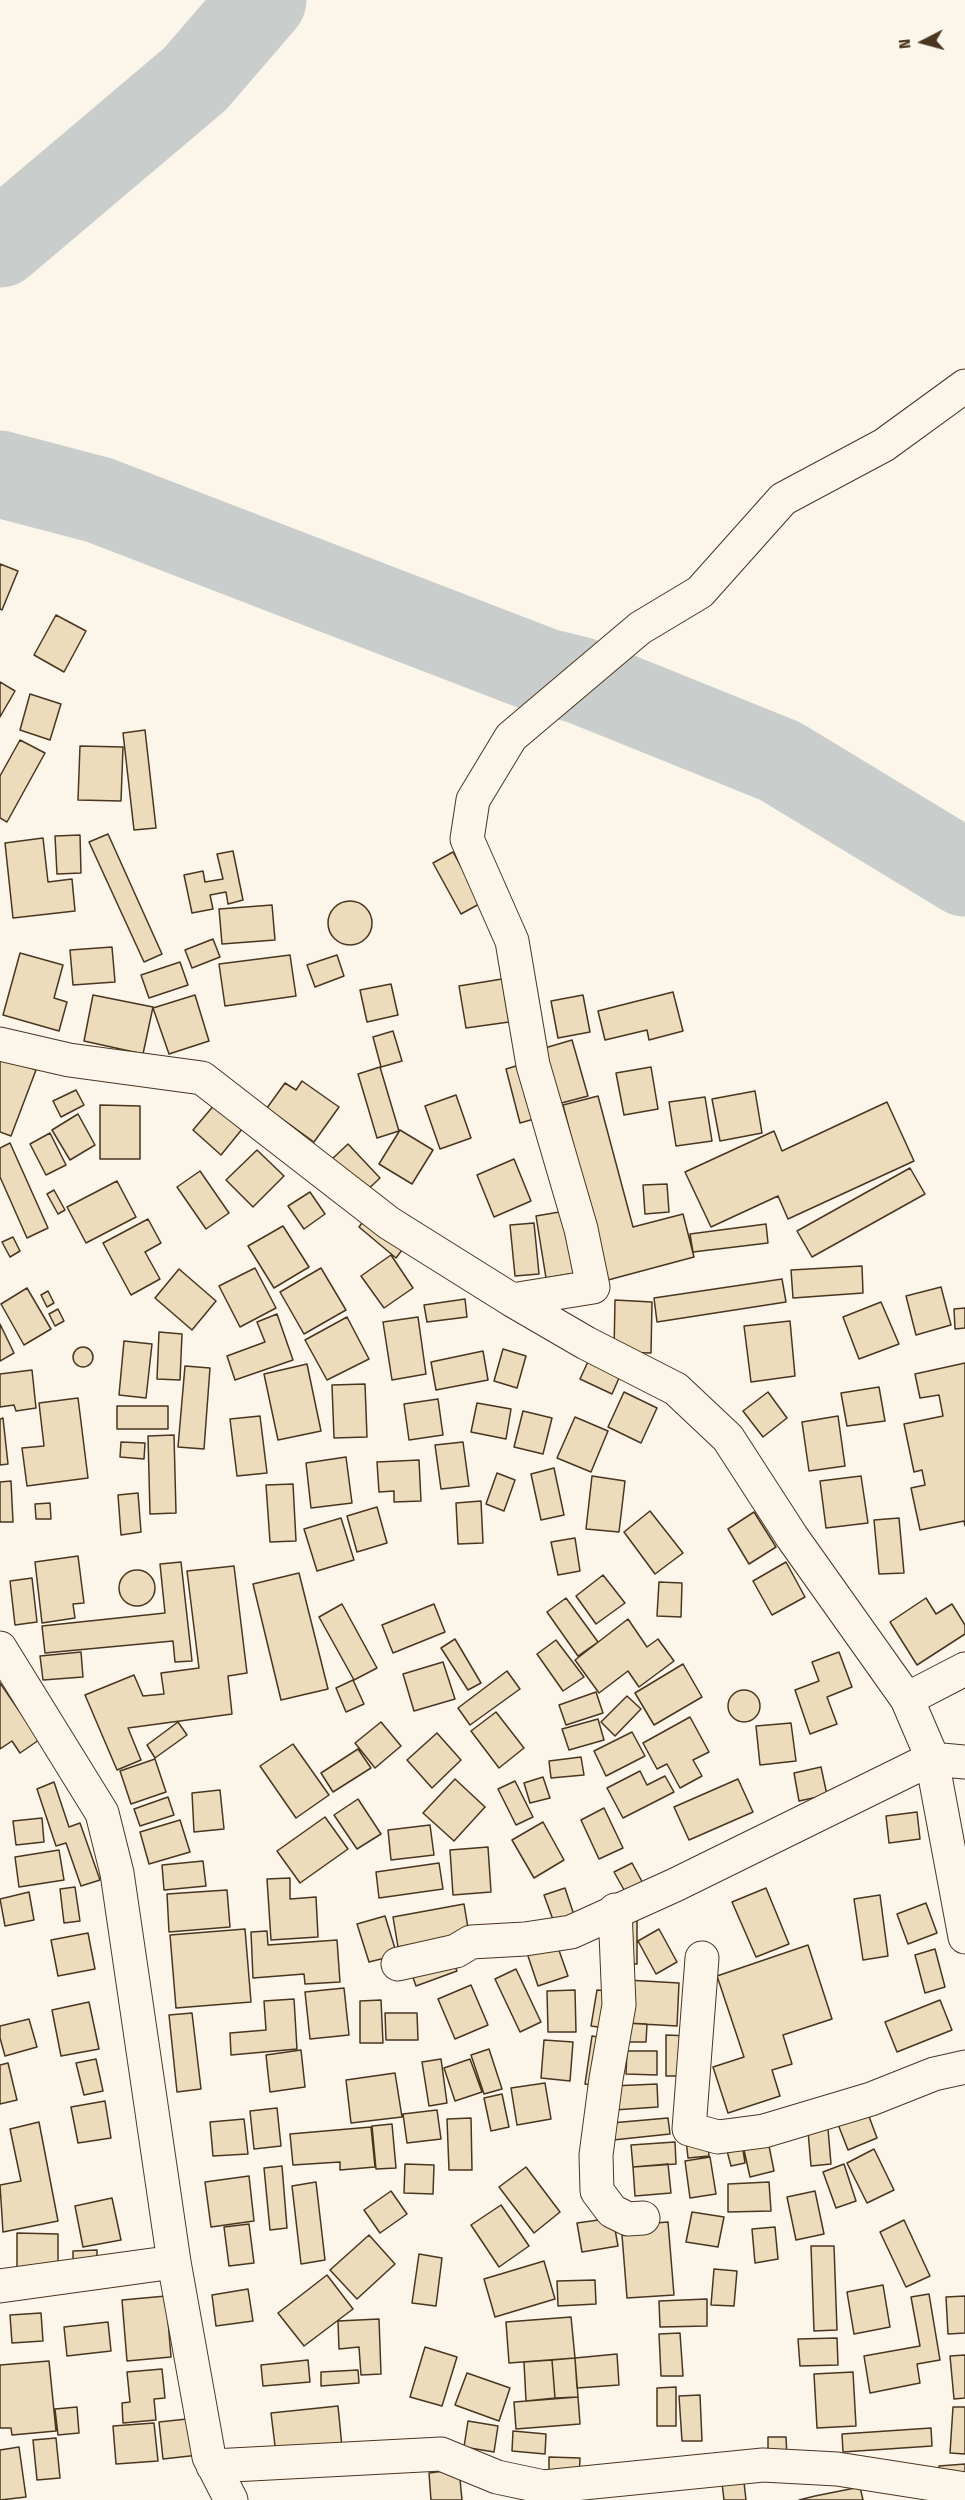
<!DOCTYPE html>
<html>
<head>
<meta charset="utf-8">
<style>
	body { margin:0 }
	#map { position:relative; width:965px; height:2500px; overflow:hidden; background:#fbf6e9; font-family:"Fira Sans Condensed",sans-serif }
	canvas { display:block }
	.north { position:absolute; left:893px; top:12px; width:60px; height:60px; -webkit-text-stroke:4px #fbf6e9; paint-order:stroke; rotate:264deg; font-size:16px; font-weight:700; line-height:24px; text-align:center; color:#4a3520 }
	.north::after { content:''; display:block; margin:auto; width:21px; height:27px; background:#4a3520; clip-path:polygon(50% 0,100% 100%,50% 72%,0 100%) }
</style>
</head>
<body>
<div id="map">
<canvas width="965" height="2500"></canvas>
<div class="north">N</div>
</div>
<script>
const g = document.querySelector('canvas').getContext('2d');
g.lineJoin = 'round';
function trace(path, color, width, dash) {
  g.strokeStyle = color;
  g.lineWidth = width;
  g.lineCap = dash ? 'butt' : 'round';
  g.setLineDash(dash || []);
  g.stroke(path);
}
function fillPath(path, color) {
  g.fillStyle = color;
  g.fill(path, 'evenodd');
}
const river = new Path2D(`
	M0,244L195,79L263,0
	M0,474L99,500L546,672L579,680L780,761L965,873`);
const building = new Path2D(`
	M0,564L18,571L2,610L0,609Z
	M56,615L86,631L64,672L34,655Z
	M0,682L15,691L0,717Z
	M30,694L61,704L50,740L20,730Z
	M145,730L156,828L134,830L123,733Z
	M20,740L45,753L7,822L0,818V776Z
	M80,746L123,747L121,801L78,800Z
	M108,834L162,954L144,962L89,842Z
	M80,835L81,873L57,874L55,836Z
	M43,838L48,882L72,879L75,911L13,918L5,843Z
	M233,851L243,900L228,904L226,892L210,895L213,909L192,913L184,875L203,871L205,882L223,879L217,854Z
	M453,852L481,903L461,914L433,863Z
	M328 923a22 22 0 1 1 44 0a22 22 0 1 1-44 0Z
	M272,905L275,940L222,944L219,909Z
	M213,939L220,957L192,968L185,950Z
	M112,947L115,982L73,985L70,950Z
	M20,953L63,965L54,998L67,1002L59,1031L3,1015Z
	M290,955L296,996L225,1006L219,964Z
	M337,955L344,976L315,987L307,965Z
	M180,962L188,985L149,998L141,975Z
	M502,979L509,1022L466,1028L459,986Z
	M391,984L398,1015L367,1022L360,990Z
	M673,992L683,1031L649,1040L647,1030L605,1040L598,1011Z
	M93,995L153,1007L143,1054L84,1041Z
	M195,995L209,1041L169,1054L153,1008Z
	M583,995L590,1032L558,1038L551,1001Z
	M393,1031L402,1061L381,1067L373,1037Z
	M572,1040L588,1096L554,1105L538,1050Z
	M0,1056L36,1070L11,1136L0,1132Z
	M526,1063L541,1117L520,1123L506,1069Z
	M380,1067L399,1131L377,1138L358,1074Z
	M651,1067L658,1109L624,1115L616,1073Z
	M302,1081L339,1107L314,1142L267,1108L285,1083L296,1090Z
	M76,1090L84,1105L61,1117L53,1101Z
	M755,1091L762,1133L720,1141L712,1099Z
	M456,1095L471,1138L440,1149L425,1106Z
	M598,1096L633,1227L683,1214L694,1257L608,1280L563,1105Z
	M705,1097L712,1141L676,1146L669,1102Z
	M887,1102L914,1161L788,1219L778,1196L711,1227L685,1172L774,1131L782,1151Z
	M215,1104L243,1128L221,1155L193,1130Z
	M100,1105L140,1106V1159H100Z
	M78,1114L95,1145L70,1160L52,1130Z
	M400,1130L433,1150L412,1184L379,1164Z
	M50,1133L66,1165L46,1175L30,1144Z
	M10,1143L48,1228L27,1238L0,1177V1148Z
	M348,1144L380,1178L362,1195L330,1161Z
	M257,1150L284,1176L253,1207L226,1180Z
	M514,1159L531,1201L494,1217L477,1175Z
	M910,1168L925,1194L812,1257L797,1231Z
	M200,1171L229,1213L206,1229L177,1187Z
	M117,1181L136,1217L86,1243L67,1207Z
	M667,1184L669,1212L645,1214L643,1185Z
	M54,1190L65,1210L58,1214L47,1194Z
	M310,1192L325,1214L304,1229L288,1206Z
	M571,1210L581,1272L546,1278L536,1216Z
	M368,1215L405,1246L396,1258L359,1227Z
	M148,1219L161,1243L145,1252L160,1279L131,1295L103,1243Z
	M534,1223L539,1274L515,1276L510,1225Z
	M766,1224L768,1243L693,1252L690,1234Z
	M283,1226L309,1267L274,1288L248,1246Z
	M13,1237L20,1251L10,1257L2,1242Z
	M391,1255L413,1288L384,1308L361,1276Z
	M862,1266L863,1293L793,1298L791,1270Z
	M255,1268L276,1308L240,1327L219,1286Z
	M321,1268L346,1310L304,1334L280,1292Z
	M179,1269L216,1301L192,1330L155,1298Z
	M782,1279L786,1302L657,1322L654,1298Z
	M941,1287L951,1325L916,1335L906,1296Z
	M27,1288L51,1329L24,1345L1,1304Z
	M48,1291L54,1303L47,1307L41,1295Z
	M465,1299L467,1317L427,1322L424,1305Z
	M615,1300L652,1302L651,1353L614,1352Z
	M881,1302L899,1344L859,1359L843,1317Z
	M965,1308V1328L955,1329L954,1309Z
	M58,1309L64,1321L55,1326L49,1314Z
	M277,1314L293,1360L235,1380L227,1356L265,1342L257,1322Z
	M347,1317L369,1359L327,1380L305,1340Z
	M418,1317L426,1374L392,1380L383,1322Z
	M790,1321L795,1376L751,1382L744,1326Z
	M0,1324L14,1353L0,1361Z
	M159,1332L182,1334L180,1380L157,1379Z
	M124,1341L152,1344L146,1398L119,1395Z
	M73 1357a10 10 0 1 1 20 0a10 10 0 1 1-20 0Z
	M503,1349L526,1356L517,1388L494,1381Z
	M483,1351L488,1380L436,1390L431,1362Z
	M591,1355L623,1369L612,1394L580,1379Z
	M965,1363V1526L964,1521L920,1530L911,1488L925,1485L922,1470L914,1472L904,1424L943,1416L939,1395L920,1398L915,1374Z
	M307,1364L321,1431L278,1440L264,1374Z
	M185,1366L210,1368L204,1449L178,1447Z
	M32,1370L36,1408L16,1411L14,1405L0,1407V1374Z
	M365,1384L367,1437L334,1438L332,1385Z
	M879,1387L885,1421L847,1426L841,1393Z
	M624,1392L657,1408L641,1443L608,1427Z
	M768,1392L787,1418L763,1437L743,1411Z
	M78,1398L88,1478L27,1486L22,1448L44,1446L39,1403Z
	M438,1399L443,1435L409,1440L404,1404Z
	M477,1403L511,1409L506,1439L471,1432Z
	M117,1406H168V1429H117Z
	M523,1411L552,1418L543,1454L514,1447Z
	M260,1416L267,1473L237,1476L230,1419Z
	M838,1416L845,1466L809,1471L802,1422Z
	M575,1417L608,1431L591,1472L557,1458Z
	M3,1418L8,1464L0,1465V1419Z
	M174,1435L176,1513L150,1514L148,1436Z
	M121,1442L145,1443L144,1459L120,1457Z
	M463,1442L469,1486L441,1489L435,1445Z
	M346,1457L352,1503L311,1508L306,1463Z
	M419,1460L421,1501L394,1502V1491L379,1492L377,1462Z
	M554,1468L564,1515L541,1520L531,1474Z
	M497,1473L515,1480L504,1511L486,1504Z
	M592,1476L625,1481L619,1532L586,1529Z
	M861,1476L868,1523L826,1528L820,1481Z
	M11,1481L13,1522H0V1482Z
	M293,1484L296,1541L270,1542L266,1485Z
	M138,1493L141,1532L121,1535L118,1495Z
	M481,1501L483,1543L458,1544L456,1503Z
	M50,1503L51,1519H36L35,1504Z
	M377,1507L387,1543L357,1552L347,1516Z
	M650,1511L683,1553L655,1574L624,1532Z
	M754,1512L776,1547L749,1564L728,1529Z
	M341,1518L354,1560L317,1571L304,1529Z
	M899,1518L904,1573L879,1574L874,1520Z
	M575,1538L580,1571L558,1575L551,1542Z
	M78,1556L84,1603L73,1604L75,1618L42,1623L35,1562Z
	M181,1562L192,1661L175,1662L173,1641L45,1653L42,1626L165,1613L160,1564Z
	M786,1562L805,1597L772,1615L753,1581Z
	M234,1566L247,1673L228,1676L232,1714L128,1728L141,1760L117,1770L85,1695L134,1675L143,1696L164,1694L161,1673L199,1668L187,1571Z
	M119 1588a18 18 0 1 1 36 0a18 18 0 1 1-36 0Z
	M299,1573L328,1689L281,1700L253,1584Z
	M603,1575L625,1603L596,1624L576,1596Z
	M32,1578L37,1622L15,1625L10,1581Z
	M659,1582L682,1583L681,1617L657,1616Z
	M566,1598L598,1642L578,1656L547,1612Z
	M926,1598L936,1614L952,1604L965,1625V1634L917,1665L890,1622Z
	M342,1604L377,1668L354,1680L319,1617Z
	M434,1604L445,1632L393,1653L382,1625Z
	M628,1619L647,1647L658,1639L674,1661L639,1687L628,1671L599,1693L575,1660Z
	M455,1639L481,1683L468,1690L441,1648Z
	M556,1640L584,1677L563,1691L537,1654Z
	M81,1652L83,1677L43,1680L40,1656Z
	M839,1652L852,1687L827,1697L837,1724L810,1734L795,1690L819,1681L812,1662Z
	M443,1662L455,1699L414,1711L403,1674Z
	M683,1664L702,1697L654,1725L635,1693Z
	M507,1671L520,1689L470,1725L458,1708Z
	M353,1680L364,1704L346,1712L336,1688Z
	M0,1683L39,1740L20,1753L12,1741L0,1749Z
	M728 1706a16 16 0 1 1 32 0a16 16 0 1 1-32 0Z
	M596,1692L603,1713L566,1725L559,1705Z
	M627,1696L641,1709L615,1736L601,1722Z
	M496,1712L524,1748L499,1768L471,1731Z
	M690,1717L709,1752L693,1760L702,1776L680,1788L667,1764L657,1769L643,1743Z
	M598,1719L604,1740L569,1750L562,1729Z
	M178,1722L187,1735L155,1758L147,1745Z
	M381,1722L401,1746L375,1768L355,1743Z
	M791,1723L796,1761L760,1765L756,1726Z
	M632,1732L645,1756L606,1776L594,1751Z
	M437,1733L461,1760L432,1788L407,1760Z
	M293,1744L329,1795L296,1818L260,1766Z
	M358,1749L371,1768L333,1792L321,1773Z
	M581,1757L584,1775L551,1778L549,1761Z
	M155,1759L166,1792L131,1804L120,1771Z
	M821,1767L827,1795L799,1801L794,1773Z
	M640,1771L647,1785L665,1776L674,1792L623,1818L607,1788Z
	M543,1777L550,1798L530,1803L524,1783Z
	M455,1779L485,1807L454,1841L423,1813Z
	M738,1779L753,1812L689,1840L674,1807Z
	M515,1781L533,1817L516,1825L498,1789Z
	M54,1782L69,1827L80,1823L100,1880L81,1886L66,1843L56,1846L37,1789Z
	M220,1790L224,1829L194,1832L192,1793Z
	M168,1797L174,1815L140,1826L134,1809Z
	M358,1799L381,1834L357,1849L334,1815Z
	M604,1808L623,1848L599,1859L581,1820Z
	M917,1812L920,1839L889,1843L886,1816Z
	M325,1817L348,1849L300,1883L277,1851Z
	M42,1818L44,1842L16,1845L13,1821Z
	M180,1820L190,1852L149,1864L140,1832Z
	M543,1822L564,1860L534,1878L512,1840Z
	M430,1825L434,1855L391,1860L388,1830Z
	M488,1847L491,1892L453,1895L450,1850Z
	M59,1850L64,1880L19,1887L15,1857Z
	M203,1861L206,1886L164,1890L162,1865Z
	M439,1863L443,1889L379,1898L376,1872Z
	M632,1863L646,1889L628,1897L614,1872Z
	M290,1878V1899L316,1897L318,1937L271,1940L267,1879Z
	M75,1887L80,1921L64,1923L60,1889Z
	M565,1888L576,1921L556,1928L544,1895Z
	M766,1888L789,1944L756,1957L732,1902Z
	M227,1890L230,1927L169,1932L167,1894Z
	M29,1892L34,1920L5,1926L0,1899Z
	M880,1895L888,1956L863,1960L854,1899Z
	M926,1903L937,1933L908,1944L897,1914Z
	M464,1904L469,1934L398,1947L393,1917Z
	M385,1916L397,1955L369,1962L357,1924Z
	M618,1921H637V1964H618Z
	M245,1929L251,2002L176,2008L170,1935Z
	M659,1929L677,1962L656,1974L638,1941Z
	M267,1931L268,1945L337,1940L340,1982L305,1984L304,1974L253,1978L251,1932Z
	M88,1933L95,1969L58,1976L51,1940Z
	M555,1939L568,1976L538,1986L526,1950Z
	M808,1945L832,2019L783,2035L792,2064L772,2070L780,2096L728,2113L713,2067L744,2057L717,1976Z
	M935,1949L945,1987L925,1993L915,1955Z
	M450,1954L457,1971L416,1986L410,1969Z
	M516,1969L541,2022L520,2032L495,1979Z
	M627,1980L679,1983L677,2026L625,2023Z
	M471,1985L488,2025L455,2039L438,1999Z
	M344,1988L349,2035L310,2039L305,1992Z
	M575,1990L576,2032H548L547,1991Z
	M597,1990L616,1992L611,2029L591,2026Z
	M294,1999L297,2049L231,2055L230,2033L266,2030L264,2001Z
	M381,2000L383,2043H360V2001Z
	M940,2000L952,2030L897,2052L885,2022Z
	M89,2002L99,2049L61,2056L52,2010Z
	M192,2013L201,2089L177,2092L169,2015Z
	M385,2013H417L418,2040H386Z
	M29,2019L37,2047L5,2056L0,2038V2026Z
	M625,2023L647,2024L646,2042H623Z
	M666,2035L690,2036V2076H666Z
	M592,2036L610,2039L602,2087L585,2084Z
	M544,2040L573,2042L570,2081L541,2078Z
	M489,2049L502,2089L484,2094L471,2055Z
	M301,2050L305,2087L270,2092L266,2055Z
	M627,2051H657V2075L626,2074Z
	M96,2059L103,2091L84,2095L76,2063Z
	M441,2059L447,2103L429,2106L422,2062Z
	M470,2059L482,2092L455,2101L444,2068Z
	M8,2063L17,2100L0,2104V2065Z
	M395,2073L402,2117L351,2123L346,2080Z
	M545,2083L551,2119L517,2125L511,2088Z
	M657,2084L658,2107L614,2110L612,2086Z
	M502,2094L509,2127L491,2131L484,2098Z
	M105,2101L111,2138L78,2143L71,2107Z
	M864,2103L877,2138L848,2150L834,2114Z
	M277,2108L281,2146L254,2149L250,2111Z
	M437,2110L441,2139L407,2143L403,2114Z
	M471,2118L472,2170H449L447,2119Z
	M668,2118L670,2134L613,2140L611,2123Z
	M244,2119L248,2154L213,2156L210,2122Z
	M39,2122L58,2221L3,2232L0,2185L21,2181L10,2129Z
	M392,2124L396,2168L376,2169L372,2126Z
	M371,2127L375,2167L340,2170V2162L293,2165L290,2134Z
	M828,2129L831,2164L811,2166L808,2131Z
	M767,2136L774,2171L750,2177L742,2141Z
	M707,2137L709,2156L688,2158L686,2140Z
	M675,2142L676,2164L633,2167L631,2145Z
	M742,2144L745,2163L731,2166L726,2147Z
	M874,2149L894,2190L867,2203L847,2163Z
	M710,2157L716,2194L690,2198L685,2161Z
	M405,2164L434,2165L433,2194L404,2193Z
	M668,2164L671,2193L635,2196L633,2167Z
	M844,2164L856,2201L836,2208L823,2172Z
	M282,2166L287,2228L270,2230L264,2168Z
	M526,2167L560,2212L534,2233L499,2187Z
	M249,2176L254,2221L211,2227L205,2182Z
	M316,2182L325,2260L301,2264L292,2186Z
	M769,2182L771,2211L728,2212V2184Z
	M391,2191L407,2214L380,2233L364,2210Z
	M815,2191L824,2234L796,2240L787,2197Z
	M112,2198L121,2240L83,2247L75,2206Z
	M501,2205L529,2246L499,2267L471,2225Z
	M692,2212L724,2217L718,2247L686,2242Z
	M613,2218L618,2246L582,2252L577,2223Z
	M904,2220L930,2276L906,2287L880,2232Z
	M668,2222L674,2295L627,2298L622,2235L644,2233L643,2224Z
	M249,2224L254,2263L229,2266L224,2227Z
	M775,2227L778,2259L755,2263L752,2229Z
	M17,2233L58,2234V2274H17Z
	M369,2235L395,2264L357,2299L330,2270Z
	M811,2246H834L837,2330L814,2331Z
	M97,2250V2268H73V2251Z
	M419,2254L442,2258L436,2306L412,2303Z
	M544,2261L555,2299L495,2317L484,2279Z
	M714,2269L737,2271L734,2306L711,2305Z
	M327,2275L353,2309L304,2346L278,2313Z
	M595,2280L596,2304L558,2306L557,2281Z
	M883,2285L890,2327L854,2334L847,2292Z
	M248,2289L253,2321L216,2326L212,2295Z
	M929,2294L940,2360L917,2364L920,2383L870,2393L864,2356L920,2346L911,2297Z
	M166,2296L171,2357L127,2361L122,2300Z
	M965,2296V2333L948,2334L946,2297Z
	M707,2299V2326L660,2327L659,2301Z
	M41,2313L43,2341L12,2343L10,2315Z
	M571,2317L575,2358L509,2363L506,2322Z
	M379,2319L381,2374L361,2375L359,2347L339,2349L338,2321Z
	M108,2322L111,2351L67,2356L64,2327Z
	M680,2333L683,2376H661L659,2334Z
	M837,2338L838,2365L800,2366L798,2339Z
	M425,2347L457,2357L442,2406L410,2397Z
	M617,2354L619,2385L577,2388L575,2358Z
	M965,2355V2398L954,2399L950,2356Z
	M575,2358L578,2397L555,2398L552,2360Z
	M308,2360L310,2382L263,2386L261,2365Z
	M552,2360L555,2398L526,2401L524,2362Z
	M49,2361L56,2431L12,2435L11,2428H0V2365Z
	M162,2369L165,2398L154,2399L156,2420L123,2423L122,2403L130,2402L127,2372Z
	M358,2370L359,2383L321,2386V2372Z
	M853,2372L856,2426L817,2428L814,2374Z
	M467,2373L510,2388L499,2421L455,2405Z
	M676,2387V2426H657V2388Z
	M700,2395L702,2441H682L679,2396Z
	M578,2397L580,2424L516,2429L514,2402Z
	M338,2406L342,2447L276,2454L271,2413Z
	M77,2407L79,2433L58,2435L55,2409Z
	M953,2407H965V2454L950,2453Z
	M196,2418L199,2455L163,2459L159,2422Z
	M468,2421L498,2426L494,2452L464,2447Z
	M154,2423L158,2461L116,2464L113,2426Z
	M931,2428L932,2446L843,2452L842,2434Z
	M513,2431L546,2434L545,2454L512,2451Z
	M768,2437H786L787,2457H768Z
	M56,2438L60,2478L37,2480L33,2440Z
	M19,2447L26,2497L0,2500V2450Z
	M549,2457L580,2458L579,2480L549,2479Z
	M965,2464V2479L940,2481L939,2466Z
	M459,2469L462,2500H431L429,2473Z
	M743,2473L746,2500H724L721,2475Z
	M860,2487L863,2500H799L815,2496Z`);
const minor = new Path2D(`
	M0,1044L69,1060L202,1078L389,1223L512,1300L586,1343L676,1389L728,1438L792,1537L907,1699L931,1755L965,1937
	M512,1300L593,1287L581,1229L533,1065L512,941L467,839L473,800L511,737L640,628L700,592L783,499L884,445L965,386
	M0,1648L102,1813L117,1873L174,2262L209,2457L231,2500
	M907,1699L965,1669
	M615,1910L619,2005L606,2079L596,2155L597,2191L612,2211L628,2219L643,2218
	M702,1958L689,2129L718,2137L764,2131L871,2099L934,2074L965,2067
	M398,1964L456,1951L471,1942L525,1939L571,1932L675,1885L931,1759L965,1762
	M0,2286L174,2262
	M213,2466L441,2454L497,2477L544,2487L763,2465L837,2469L965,2489`);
trace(river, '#c9cecd', 87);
fillPath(building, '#ecdcbc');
trace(building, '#4a3520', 1.5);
trace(minor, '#4a3520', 35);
trace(minor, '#fbf6e9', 33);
</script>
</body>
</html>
